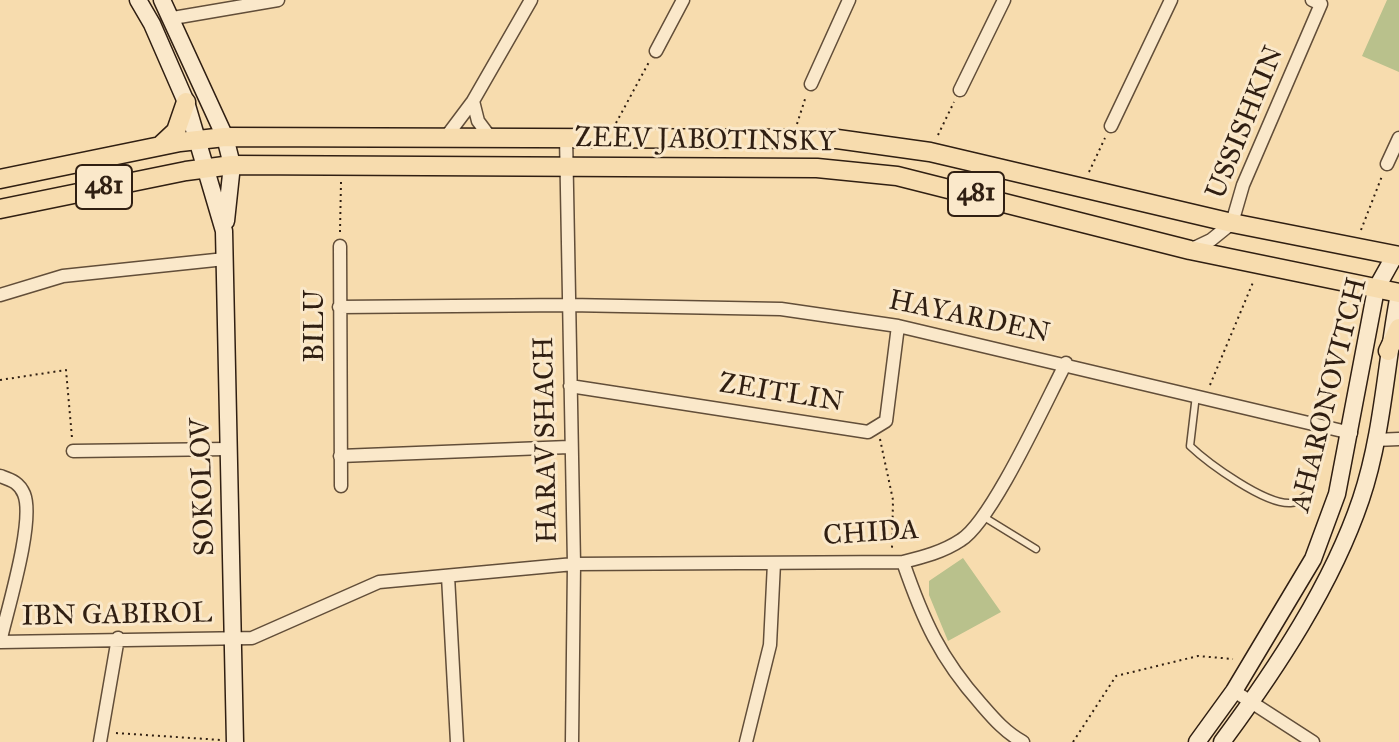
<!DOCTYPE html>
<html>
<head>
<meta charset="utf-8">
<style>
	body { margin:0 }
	canvas { display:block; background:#f7dcae }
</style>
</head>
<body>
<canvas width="1399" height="742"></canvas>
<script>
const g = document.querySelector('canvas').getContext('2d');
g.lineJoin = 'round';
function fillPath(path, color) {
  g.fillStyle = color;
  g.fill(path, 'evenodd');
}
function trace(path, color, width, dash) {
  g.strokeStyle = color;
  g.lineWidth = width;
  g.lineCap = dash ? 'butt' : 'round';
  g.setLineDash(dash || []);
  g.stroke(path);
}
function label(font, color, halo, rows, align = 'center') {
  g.font = font + ' "IM FELL Great Primer",serif';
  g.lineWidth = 6;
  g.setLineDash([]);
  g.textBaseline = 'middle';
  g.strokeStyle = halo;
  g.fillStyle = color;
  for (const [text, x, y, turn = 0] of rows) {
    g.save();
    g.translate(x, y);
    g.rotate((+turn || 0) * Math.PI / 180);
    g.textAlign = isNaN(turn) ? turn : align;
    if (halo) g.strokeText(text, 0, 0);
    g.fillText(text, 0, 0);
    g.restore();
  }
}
const green = new Path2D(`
	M1387,0H1399V72L1362,56Z
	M963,558L1001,612L948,641L929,595V581Z`);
const path = new Path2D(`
	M616,123L649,62
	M797,124L806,96
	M938,135L954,102
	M1089,172L1105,138
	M1361,230L1382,176
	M340,232L341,182
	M0,380L66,370L72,438
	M1210,385L1254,280
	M880,439L893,500L892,548
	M116,733L221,740
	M1073,742L1116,676L1198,656L1233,659`);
const lane = new Path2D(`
	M1196,395L1190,446C1208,463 1265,505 1291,503C1297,503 1303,498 1308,494L1313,481
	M984,517L1036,549`);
const street = new Path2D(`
	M173,18L278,0
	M656,51L683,0
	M811,84L849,0
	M960,90L1004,0
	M473,101L478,121L490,137
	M1111,126L1171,0
	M566,136L574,564L572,742
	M446,137L473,101L531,0
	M1387,164L1399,138
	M340,246L341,486
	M1190,250L1211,240L1232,223L1243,185L1321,4L1312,0
	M0,295L63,276L225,259
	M339,307L569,305L781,309L898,326L1351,433
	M570,386L868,432L886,421L898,326
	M1375,440L1399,439
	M73,451L228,449
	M340,456L569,447
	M0,476C11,480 19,482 24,494C35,521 7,611 0,642
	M903,562C923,620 940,658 981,704C994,719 1005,732 1023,742
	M448,576L457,742
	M0,642L252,638L379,582L574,564L903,562C923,557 943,552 961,540C992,521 1046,401 1066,363
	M1234,691L1313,742
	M100,742L118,638
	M746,742L770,645L774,563`);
const secondary = new Path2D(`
	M138,0L152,24L186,102L224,231L235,742
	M162,0L225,137L232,165L226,221
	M1197,742L1234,691L1313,559L1337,494L1376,289L1395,255
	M1222,742C1276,669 1332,585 1361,499C1383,434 1386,361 1399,294`);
const primary = new Path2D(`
	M160,146L176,131L186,102
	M0,179L180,142L225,137L837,139L930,152L1232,223L1399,256
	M0,209L186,171L232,165L817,168L897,176L1190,250L1399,293
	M1388,351L1399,328`);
const shields = [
	[104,187,56],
	[976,194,56]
];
const shieldNames = [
	["481",104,187],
	["481",976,194]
];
const streetNames = [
	["USSISHKIN",1246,123,-68],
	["ZEEV JABOTINSKY",705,141,1],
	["HAYARDEN",969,318,12],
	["BILU",316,326,-90],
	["ZEITLIN",781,394,9],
	["AHARONOVITCH",1330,395,-76],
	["HARAV SHACH",547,440,-91],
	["SOKOLOV",204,487,-92],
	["CHIDA",871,534,-4],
	["IBN GABIROL",117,616,-1]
];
fillPath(green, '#b9c18c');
trace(lane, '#624e39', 9);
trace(street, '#624e39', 15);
trace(secondary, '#301f12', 19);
trace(primary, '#301f12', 21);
trace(path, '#301f12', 2, [2, 4]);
trace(lane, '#fae8ca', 6);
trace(street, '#fae8ca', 12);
trace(secondary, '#fae8ca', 16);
trace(primary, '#f7dcae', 18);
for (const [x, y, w] of shields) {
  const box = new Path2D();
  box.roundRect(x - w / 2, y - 22, w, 44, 6);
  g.fillStyle = '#fae8ca';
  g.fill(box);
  trace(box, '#301f12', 2);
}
label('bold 26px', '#301f12', null, shieldNames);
label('28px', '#301f12', '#fae8ca', streetNames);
</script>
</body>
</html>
